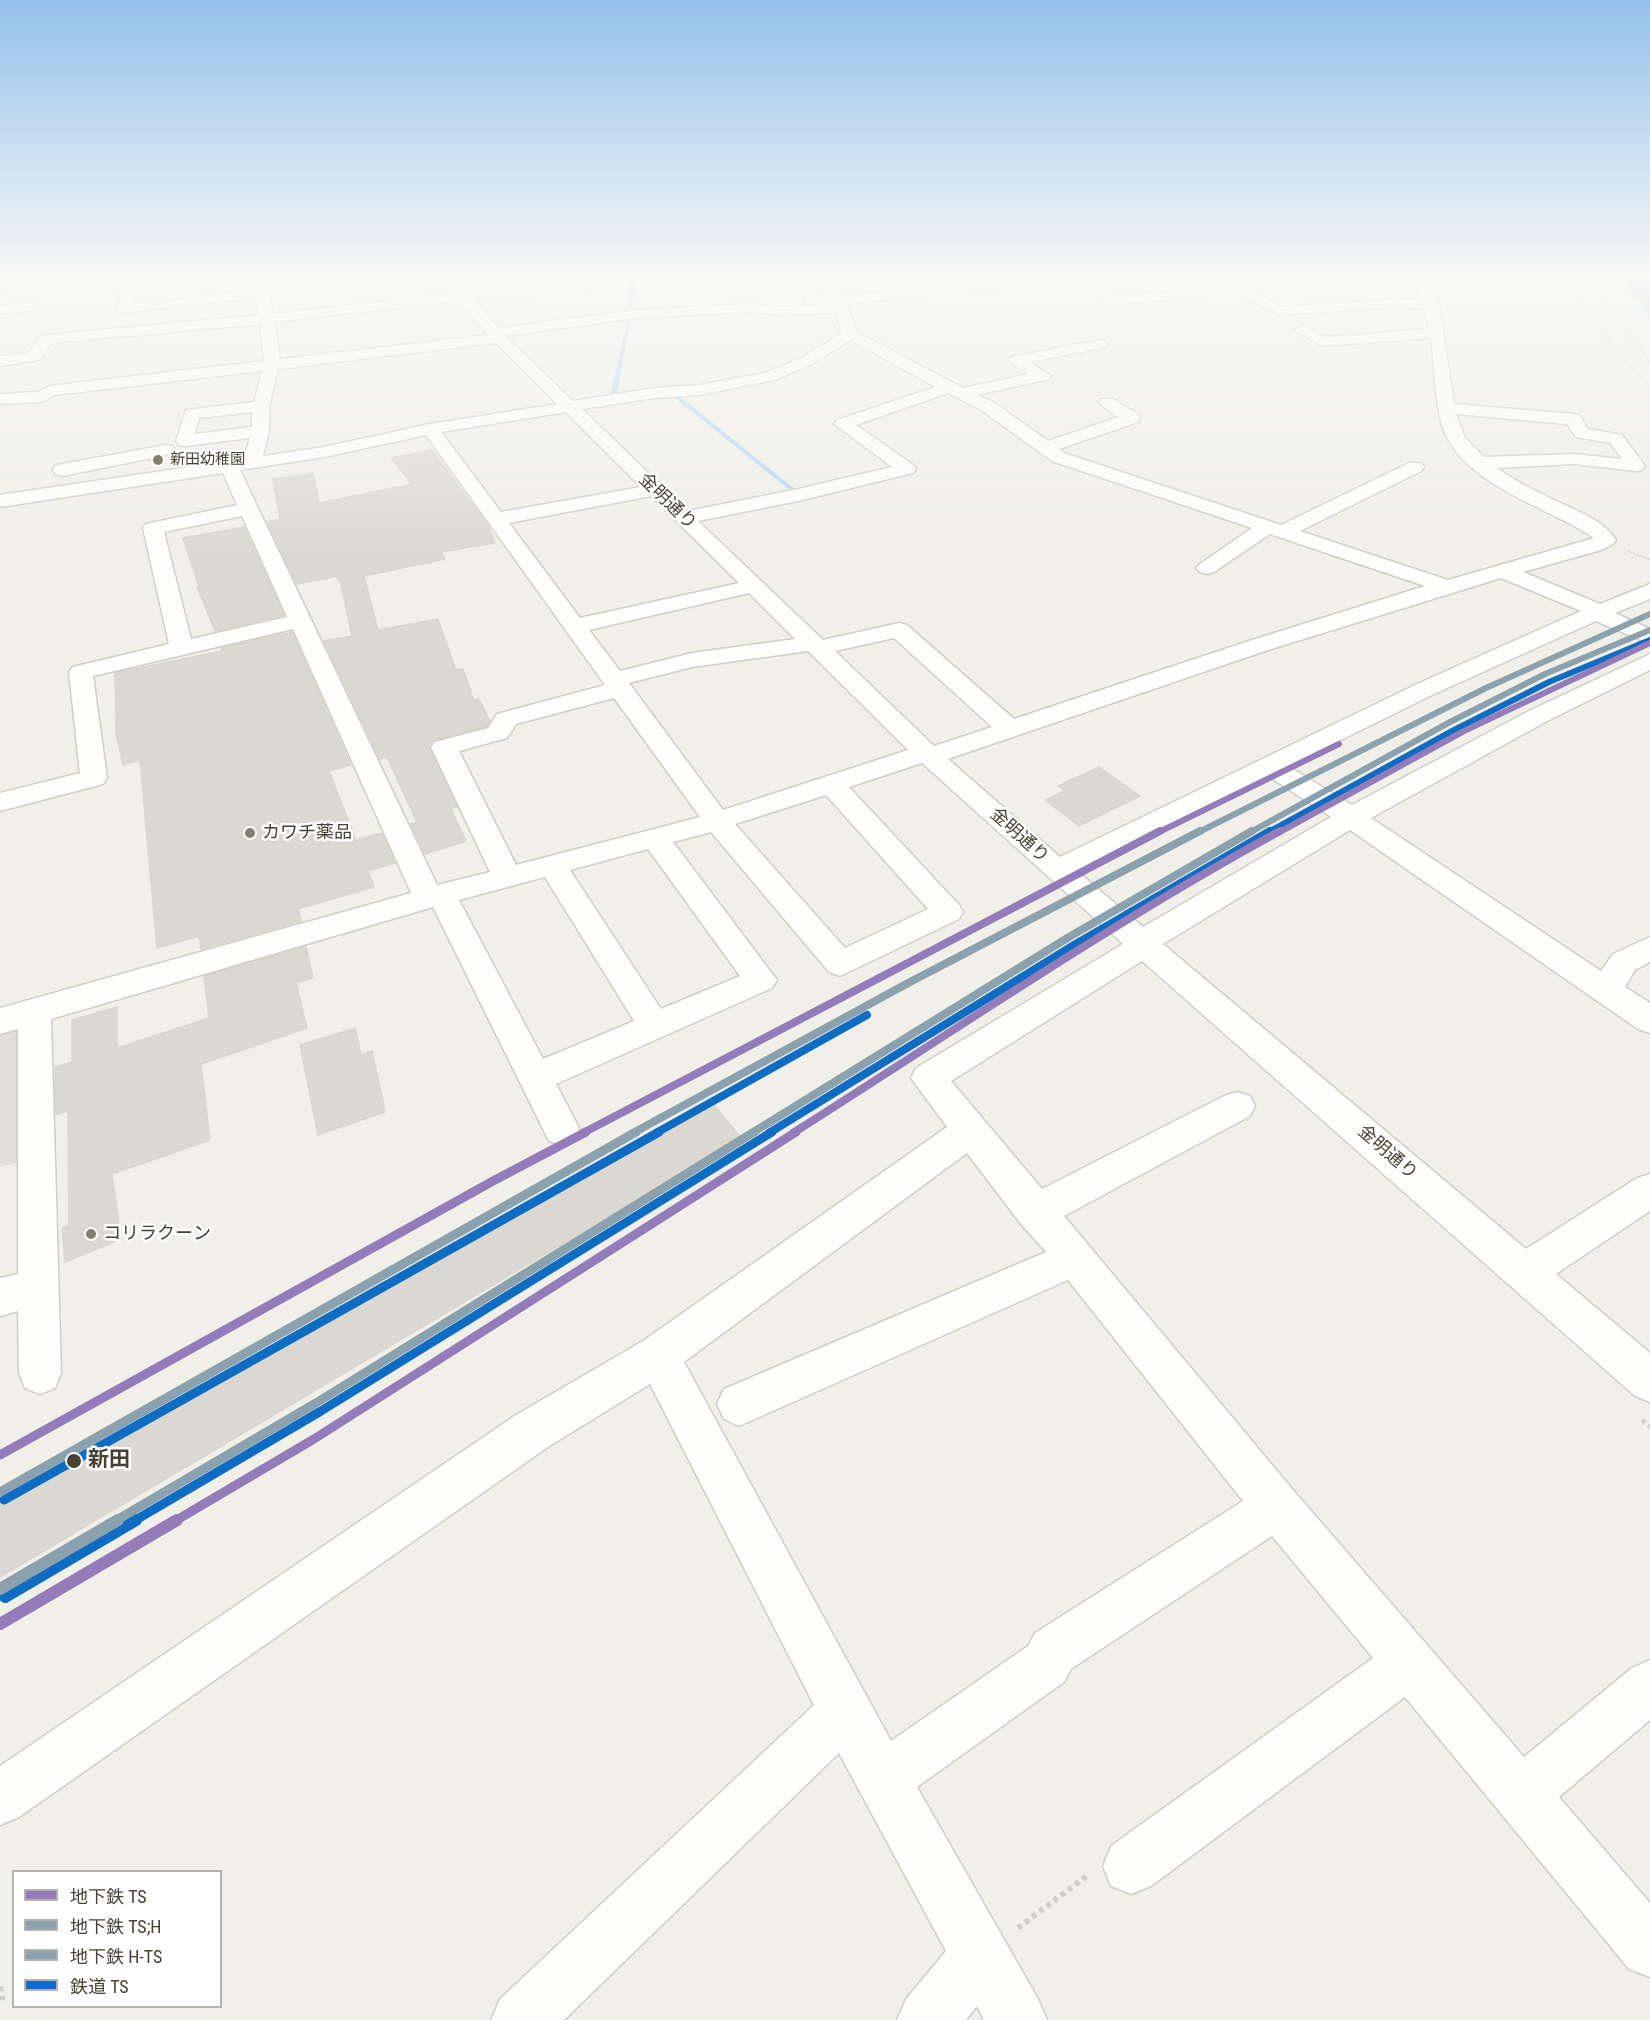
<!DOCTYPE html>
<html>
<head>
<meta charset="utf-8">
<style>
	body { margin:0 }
	#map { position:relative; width:1650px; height:2020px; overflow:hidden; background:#f0efe8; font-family:"Roboto Condensed","Noto Sans JP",sans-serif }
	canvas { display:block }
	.legend { position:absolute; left:12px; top:1870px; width:210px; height:138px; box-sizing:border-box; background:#fff; border:2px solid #b5b3ae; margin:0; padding:8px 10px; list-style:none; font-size:18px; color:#474134 }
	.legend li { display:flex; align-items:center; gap:12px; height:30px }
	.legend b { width:30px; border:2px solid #b5b3ae }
</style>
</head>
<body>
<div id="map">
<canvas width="1650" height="2020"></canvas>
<ul class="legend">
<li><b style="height:8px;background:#937cb9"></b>地下鉄 TS</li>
<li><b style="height:8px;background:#8ba2ae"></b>地下鉄 TS;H</li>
<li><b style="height:8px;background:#8ba2ae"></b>地下鉄 H-TS</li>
<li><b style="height:8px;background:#0f6cc3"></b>鉄道 TS</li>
</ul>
</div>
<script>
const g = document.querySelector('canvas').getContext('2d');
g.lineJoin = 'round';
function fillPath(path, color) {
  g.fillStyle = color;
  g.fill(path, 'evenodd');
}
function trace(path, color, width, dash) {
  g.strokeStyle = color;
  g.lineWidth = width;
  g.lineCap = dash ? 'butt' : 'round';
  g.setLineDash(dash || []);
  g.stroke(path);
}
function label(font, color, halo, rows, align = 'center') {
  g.font = font + ' "Roboto Condensed","Noto Sans JP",sans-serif';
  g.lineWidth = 5;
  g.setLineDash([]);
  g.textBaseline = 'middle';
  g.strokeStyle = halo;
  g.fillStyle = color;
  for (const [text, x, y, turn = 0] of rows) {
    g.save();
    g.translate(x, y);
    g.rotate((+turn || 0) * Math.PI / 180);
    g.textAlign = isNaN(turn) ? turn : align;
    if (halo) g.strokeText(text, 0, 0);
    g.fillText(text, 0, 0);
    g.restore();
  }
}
const parking = new Path2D(`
	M18,1024L19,1162L0,1167V1029Z`);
const water = new Path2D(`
	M1620,277H1650V318L1624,281Z`);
const stream = new Path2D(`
	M630,277H634L632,315L616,397L622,403L619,405L610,397L628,315Z
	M664,394L678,395L796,490V492H792L675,398L662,397Z`);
const building = new Path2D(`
	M432,450L489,527L495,543L441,552L445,559L364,576L378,630L438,619L456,670L463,669L474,700L479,699L490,721L487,726L434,740L429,744L457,807L451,809L466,841L425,854L411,824L417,822L387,757L380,759L324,641L352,636L340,580H338L337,576L297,584L267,522L280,519L273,479L313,473L319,503L412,484L391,458Z
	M244,527L284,615L215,631L197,587H199L183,538Z
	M292,632L351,765L329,771L356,840L382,833L395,863L368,871L374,887L298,909L301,921L201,949L199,936L157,948L140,760L123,765L116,733L115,673L222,651L221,648Z
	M1099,767L1140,796L1079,826L1045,800L1065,791L1058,786Z
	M306,947L313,978L296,983L307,1028L201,1064L210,1140L112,1174L121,1239L65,1262L62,1228L69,1225L68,1111L56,1115L55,1067L72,1062V1020L117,1007V1048L209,1018L204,976Z
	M355,1028L361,1055L372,1051L385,1112L318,1135L300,1045Z
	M710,1100L741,1138L0,1577V1503Z`);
const pathFar3 = new Path2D(`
	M1566,277L1614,348L1650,386
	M1591,277L1598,284L1622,325L1650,362
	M629,295L631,277
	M618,375L624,338`);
const pathFar2 = new Path2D(`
	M1628,551L1650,560`);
const pathFar1 = new Path2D(`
	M1642,1420L1650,1427`);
const path = new Path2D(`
	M1018,1928L1088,1875
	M0,1987L3,2004`);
const minor = new Path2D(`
	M24,277H59L52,281L0,288V280Z
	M114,277H127L134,301L133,305L262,289L269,293L273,314L455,293L446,277H458L468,292L582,284L589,288L582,292L474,299L498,328L636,310L749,304L777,307L830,305L807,304L794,277H806L817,297H839L1021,277H1060L1054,281L847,304L857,332L963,388L1029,374L1008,360L1011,357L1100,340L1105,341L1107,344L1105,347L1030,362L1051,376L1049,379L977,395L993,402L1048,441L1118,417L1099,403L1101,399H1113L1138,414L1140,418L1138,422L1059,449L1064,453L1281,525L1409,463H1421L1424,467L1421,471L1300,531L1448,580L1594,538C1548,506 1460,485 1442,425C1434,397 1435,366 1431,338L1322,346L1294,330L1301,326L1325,337L1429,329L1424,309L1396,307L1279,315L1234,291L1182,299L1103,305L1096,301L1098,298L1182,291L1253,281L1249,277H1264L1269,280L1334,277H1423L1439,305L1454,404L1573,414L1579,415L1588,429L1622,435L1645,466L1642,470L1636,471L1574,464L1497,468C1512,479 1529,488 1546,496C1568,508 1602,517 1616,540L1613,544L1601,550L1523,572L1600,604L1650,584V599L1615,613L1650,629V644L1596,621L1434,694L1288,766L1352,805L1531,710L1650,654V670L1549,720L1371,818L1601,971L1613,954L1650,937V962L1635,970L1625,987L1650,1003V1033L1638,1029L1350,830L1163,944L1526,1249L1637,1178L1650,1174V1211L1556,1274L1650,1353V1402L1635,1396L1142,961L951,1081L1042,1189L1224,1096L1237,1092L1250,1096L1255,1106L1250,1116L1064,1216L1293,1490L1524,1757L1632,1668L1650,1660V1720L1559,1797L1650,1903V1977L1629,1969L1405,1697L1151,1886L1131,1894L1111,1886L1103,1866L1111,1846L1373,1658L1272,1536L1071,1669L1064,1682L917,1787L1038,1999L1047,2020H984L977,2006L966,2020H897L906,1999L946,1951L839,1753L564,2020H491L500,1999L814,1705L650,1384L548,1447L19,1817L0,1825V1766L516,1415L643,1341L947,1127L911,1078L916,1068L1123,944L922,763L849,787L959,905L963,912L959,919L840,976L829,972L711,832L673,842L777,980L772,988L556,1084L580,1130L575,1141L562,1145L549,1141L433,907L51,1019L61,1373L55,1388L40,1394L25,1388L19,1373L18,1311L0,1316V1278L18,1274V1029L0,1034V1008L411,893L293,629L93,676L107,778L103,784L0,811V793L80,773L69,672L73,667L169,644L143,528L146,524L237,505L223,473L0,507V495L244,459L250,438L185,446L179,445L176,441L186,410L254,402L262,371L54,395L43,402L0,404V394L38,392L49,386L264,361L260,324L51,343L39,360L0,366V356L29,353L41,336L46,335L259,315L256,298L119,313L117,310L120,301ZM1412,280L1421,300L1396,299L1281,307L1251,290L1262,287ZM460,301L488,335L280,359L274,322ZM749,312L777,315L836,313L842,333L802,358L764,373L699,385L654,388L573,401L505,336L638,318ZM851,340L935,387L837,420L834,424L892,467L798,489L688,511L582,409L654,398L699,395L774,380L812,364ZM496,343L557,404L430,424L324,447L263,456L269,431V406L278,369ZM948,393L981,410L1052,461L1252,528L1200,564L1196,568L1200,572L1207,574L1214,572L1270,534L1425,586L1252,640L1014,719L907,625L899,623L823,640L698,521L798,501L913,473L916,469L913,465L856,425ZM252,412V427L195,434L199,418ZM566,412L641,487L501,512L441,432ZM1456,414L1567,424L1576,437L1610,443L1622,459L1574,454L1484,457L1465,438ZM426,435L605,685L497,714L488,728L435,742L431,747L490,872L437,885L240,470L324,457ZM651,496L739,583L580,618L509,523ZM242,516L287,617L191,639L164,532ZM1501,578L1581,611L1417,684L1060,857L948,759L1268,650ZM749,593L795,639L692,653L620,671L589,630ZM894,638L992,727L934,746L835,651ZM808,651L908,750L723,810L629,683L692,667ZM614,698L700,817L516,865L459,751L507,738L516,724ZM1268,776L1331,817L1143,927L1078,872ZM826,795L928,909L845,948L735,824ZM648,849L740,976L661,1009L570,870ZM545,877L634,1021L543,1059L459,900ZM967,1153L1021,1224L1046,1252L724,1389L717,1404L724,1419L739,1426L1068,1280L1243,1501L1035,1633L1028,1646L891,1741L684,1362Z
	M662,277H693C686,283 669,283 662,277Z
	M36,302L43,306L41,309L0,314V306Z
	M166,445L172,446L175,450L172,454L62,476L55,474L53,470L55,466L62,464Z`);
const rail1Far3 = new Path2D(`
	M1267,833L1454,730L1549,682L1650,640`);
const rail1Far2 = new Path2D(`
	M656,1133L867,1015
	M769,1133L1074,945L1270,831`);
const rail1Far1 = new Path2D(`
	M4,1500L659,1132
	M134,1521L321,1411L772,1132`);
const rail1 = new Path2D(`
	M5,1597L136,1520`);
const metro1Far3 = new Path2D(`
	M1157,833L1339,744
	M1278,833L1464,731L1650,643`);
const metro1Far2 = new Path2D(`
	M583,1133L1160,831
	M793,1133C954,1031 1113,922 1280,831`);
const metro1Far1 = new Path2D(`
	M0,1455L493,1181L586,1132
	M175,1521L314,1439L796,1132`);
const metro1 = new Path2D(`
	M0,1624L177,1520`);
const metro2Far3 = new Path2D(`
	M1249,833L1450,722L1545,674L1650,630`);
const metro2Far2 = new Path2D(`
	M752,1133L1069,937L1252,831`);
const metro2Far1 = new Path2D(`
	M115,1521L316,1403L754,1132`);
const metro2 = new Path2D(`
	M0,1589L118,1520`);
const metro3Far2 = new Path2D(`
	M1197,833L1486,688L1650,614`);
const metro3Far1 = new Path2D(`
	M633,1133L910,982L1200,831`);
const metro3 = new Path2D(`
	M0,1492L636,1132`);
const markers = [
	[158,460,6,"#827e73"],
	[250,833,6,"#827e73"],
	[91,1234,6,"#827e73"],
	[74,1461,8,"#474134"]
];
const farPoinames = [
	["新田幼稚園",170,460]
];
const streetNames = [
	["金明通り",667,502,44],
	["金明通り",1019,836,42],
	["金明通り",1387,1153,41]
];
const poiNames = [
	["カワチ薬品",262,833],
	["コリラクーン",103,1234]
];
const nearStopnames = [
	["新田",88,1461]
];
fillPath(parking, '#e0ded8');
fillPath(water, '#b4d5f3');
fillPath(stream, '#b4d5f3');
fillPath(building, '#dad8d1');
trace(building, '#d9d6ce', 1.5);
trace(minor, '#cecdc6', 3);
trace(pathFar3, '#d1cec9', 1.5, [1.5, 1.5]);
trace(pathFar2, '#d1cec9', 2, [1.5, 1.5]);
trace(pathFar1, '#d1cec9', 4.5, [4, 4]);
trace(path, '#d1cec9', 6, [4.5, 4.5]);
fillPath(minor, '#fdfdfc');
trace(rail1Far3, '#0f6cc3', 6);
trace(rail1Far2, '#0f6cc3', 8);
trace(rail1Far1, '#0f6cc3', 9);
trace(rail1, '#0f6cc3', 12);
trace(metro1Far3, '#937cb9', 6);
trace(metro1Far2, '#937cb9', 8);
trace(metro1Far1, '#937cb9', 9);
trace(metro1, '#937cb9', 12);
trace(metro2Far3, '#8ba2ae', 6);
trace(metro2Far2, '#8ba2ae', 8);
trace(metro2Far1, '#8ba2ae', 9);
trace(metro2, '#8ba2ae', 12);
trace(metro3Far2, '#8ba2ae', 6);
trace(metro3Far1, '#8ba2ae', 8);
trace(metro3, '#8ba2ae', 9);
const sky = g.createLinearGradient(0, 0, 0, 560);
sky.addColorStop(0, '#93c1ec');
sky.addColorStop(0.49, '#f8f8f5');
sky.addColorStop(1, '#f8f8f500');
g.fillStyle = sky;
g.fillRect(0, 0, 1650, 560);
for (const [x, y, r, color] of markers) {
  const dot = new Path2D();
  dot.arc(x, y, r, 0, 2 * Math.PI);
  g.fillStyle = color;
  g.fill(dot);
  trace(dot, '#fff', 2);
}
label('15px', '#474134', '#fff', farPoinames, 'left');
label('18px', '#474134', '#fff', streetNames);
label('18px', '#474134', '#fff', poiNames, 'left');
label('bold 21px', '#474134', '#fff', nearStopnames, 'left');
</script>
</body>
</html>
